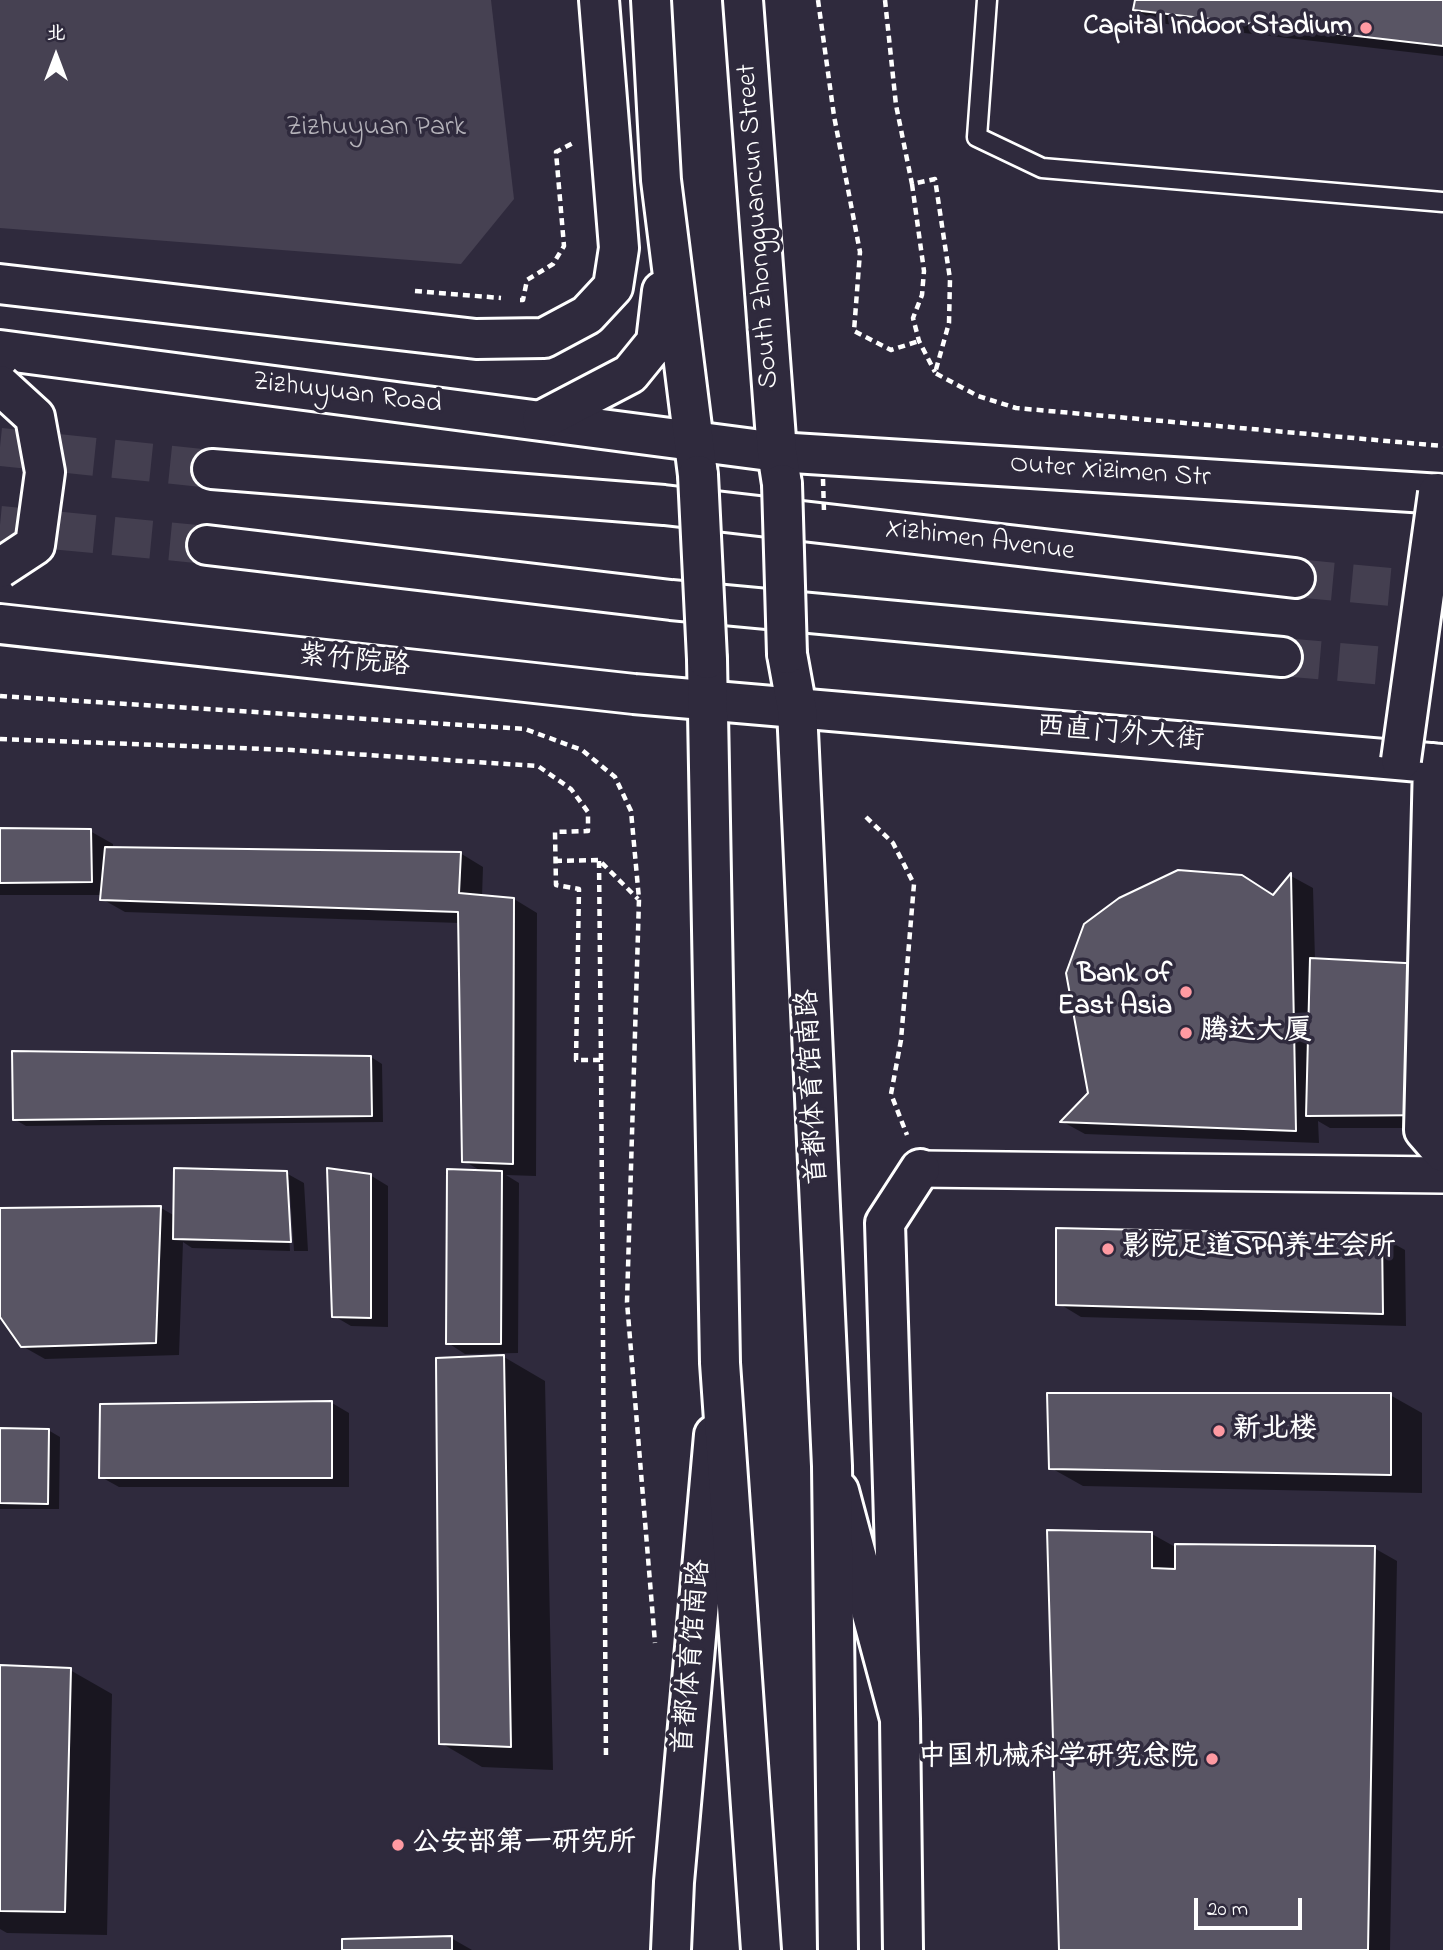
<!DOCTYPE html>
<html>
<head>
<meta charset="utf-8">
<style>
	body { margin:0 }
	#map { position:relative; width:1443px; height:1950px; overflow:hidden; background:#2f2a3d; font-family:"Indie Flower","LXGW WenKai TC",sans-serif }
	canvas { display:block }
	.north { position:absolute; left:21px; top:21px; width:70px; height:70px; -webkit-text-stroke:5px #2f2a3d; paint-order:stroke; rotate:0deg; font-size:19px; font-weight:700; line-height:28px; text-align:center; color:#fff }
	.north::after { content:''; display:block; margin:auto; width:24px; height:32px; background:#fff; clip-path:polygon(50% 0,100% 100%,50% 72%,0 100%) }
	.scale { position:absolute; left:1194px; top:1898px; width:108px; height:32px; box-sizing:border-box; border:4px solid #fff; border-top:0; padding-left:9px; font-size:21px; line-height:24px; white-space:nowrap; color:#fff; -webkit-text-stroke:5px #2f2a3d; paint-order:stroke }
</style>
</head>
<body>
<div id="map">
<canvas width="1443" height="1950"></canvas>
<div class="north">北</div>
<div class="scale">20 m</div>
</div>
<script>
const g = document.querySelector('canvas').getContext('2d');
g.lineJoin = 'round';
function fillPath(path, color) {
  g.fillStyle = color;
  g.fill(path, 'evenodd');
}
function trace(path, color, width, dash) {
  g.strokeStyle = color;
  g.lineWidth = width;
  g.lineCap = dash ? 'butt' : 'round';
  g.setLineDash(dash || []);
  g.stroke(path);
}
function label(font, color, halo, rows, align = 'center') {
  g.font = font + ' "Indie Flower","LXGW WenKai TC",sans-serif';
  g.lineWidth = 7;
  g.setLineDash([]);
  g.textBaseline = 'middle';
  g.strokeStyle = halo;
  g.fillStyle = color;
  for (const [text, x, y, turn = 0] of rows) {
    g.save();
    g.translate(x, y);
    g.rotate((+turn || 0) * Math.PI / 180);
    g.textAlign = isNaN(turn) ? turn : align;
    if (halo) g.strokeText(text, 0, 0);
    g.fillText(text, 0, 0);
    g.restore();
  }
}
const green = new Path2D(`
	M0,0H491L514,199L461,264L0,228Z`);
const shadow = new Path2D(`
	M1136,0H1443V56L1158,23L1135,9Z
	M0,830L90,831L113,844V849L460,853L483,867L482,897L514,899L537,913L536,1176L506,1175L519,1183L518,1353L465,1354L448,1343L483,1172L464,1161L460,923L125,912L102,899L103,895H0Z
	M1291,876L1313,888L1315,960L1443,1128H1330L1318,1121L1319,1143L1085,1134L1063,1122Z
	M371,1057L382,1064L383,1122L26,1126L14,1119Z
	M286,1173L304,1183L308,1251H294L289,1180H286L290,1251L192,1248L183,1242L179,1355L45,1359L22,1346L0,1314V1210L161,1208L175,1216Z
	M370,1175L388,1186V1327L351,1326L334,1316Z
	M1382,1237L1405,1250L1406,1326L1081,1317L1058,1303Z
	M504,1357L545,1381L553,1770L482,1767L441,1743Z
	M1390,1395L1422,1413V1493L1083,1486L1051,1468Z
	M332,1403L349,1413V1487H119L101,1477Z
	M0,1430H48L60,1437L59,1509H0Z
	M1152,1534L1177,1548H1374L1397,1561L1390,1950H1061Z
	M0,1667L70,1670L112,1694L107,1935L7,1933L0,1929Z
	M451,1938L472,1950H343Z`);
const building = new Path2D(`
	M1135,0H1443V46L1133,10Z
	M0,828L91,829L92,882L0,883Z
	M105,847L461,852L459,893L514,898L513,1164L462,1162L458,912L100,900Z
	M1178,870L1242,875L1273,895L1291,873L1296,1131L1060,1122L1088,1093L1066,973L1084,924L1119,898Z
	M1310,958L1443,965V1115L1306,1116Z
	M12,1051L371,1056L372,1116L13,1120Z
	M174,1168L287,1171L291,1242L173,1239Z
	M327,1168L371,1174V1318L332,1317Z
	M447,1169L502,1171L501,1344H446Z
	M161,1206L156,1343L21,1347L0,1317V1208Z
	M1056,1228L1382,1235L1383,1314L1056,1305Z
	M504,1355L511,1747L439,1744L436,1358Z
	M1047,1393H1391V1475L1049,1469Z
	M332,1401V1478H99L100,1404Z
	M0,1428L49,1429L48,1504L0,1503Z
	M1047,1530L1152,1532V1568L1175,1569V1544L1375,1546L1368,1950H1059Z
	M0,1665L71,1668L65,1912L0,1911Z
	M452,1936V1950H342V1939Z`);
const trunkTunnel = new Path2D(`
	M0,447L212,469
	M0,525L207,545
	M1295,578L1443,592
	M1282,657L1443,671`);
const path = new Path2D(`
	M818,0L834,116L860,252L854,331L891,350L919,341
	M885,0L896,105L912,184L935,179L950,279L949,323L935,373L978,396L1016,408L1443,446
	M912,184L924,271L922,295L913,318L919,341L935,372
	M415,291L501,298
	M520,300H523L527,280L553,264L564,246L556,152L575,142
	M0,696L525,729L582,750L615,777L631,811L639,899L627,1302L655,1643
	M0,739L292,750L538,766L571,789L588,812V831L555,832L556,885L579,889L576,1060H601L606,1759
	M866,817L893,843L914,884L901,1040L891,1094L907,1135
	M555,861L599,860
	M601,1060L599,860L638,899`);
const service = new Path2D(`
	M987,0L977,137L1042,168L1443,202`);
const minor = new Path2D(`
	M920,1169L1443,1175`);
const tertiary = new Path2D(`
	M0,284L476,339L544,338L587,315L613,287L619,248L599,0
	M0,350L777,452L1443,494
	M0,624L634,694L1443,764
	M1433,763L1424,1130L1443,1152
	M839,1491L900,1719L903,1950
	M900,1719L885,1223L920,1169
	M671,1950L674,1882L714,1435`);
const primary = new Path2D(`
	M651,0L661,180L698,475
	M743,0L777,452L782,484
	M542,420L630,374L656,342L662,291
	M787,654L797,709L832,1466L838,1950
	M707,659L720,1363L761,1950`);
const trunk = new Path2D(`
	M212,469L664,505L1295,578
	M207,545L671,600L1282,657`);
const pathBridge = new Path2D(`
	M823,479L824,512`);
const tertiaryBridge = new Path2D(`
	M0,385L35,417L45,472L35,545L0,568
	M1401,760L1438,493`);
const primaryBridge = new Path2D(`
	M698,475L707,659
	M782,484L787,654`);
const markers = [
	[1366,28,7,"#ff9aa2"],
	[1186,992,7,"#ff9aa2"],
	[1186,1033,7,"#ff9aa2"],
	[1108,1249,7,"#ff9aa2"],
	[1219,1431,7,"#ff9aa2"],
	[1212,1759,7,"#ff9aa2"],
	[398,1845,7,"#ff9aa2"]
];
const poiNames = [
	["Capital Indoor Stadium",1352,28,"right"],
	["Bank of",1172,976,"right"],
	["East Asia",1172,1008,"right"],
	["腾达大厦",1200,1033],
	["影院足道SPA养生会所",1122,1249],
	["新北楼",1233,1431],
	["中国机械科学研究总院",1198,1759,"right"],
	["公安部第一研究所",412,1845]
];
const parkNames = [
	["Zizhuyuan Park",376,129]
];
const streetNames = [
	["South Zhongguancun Street",760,226,-94],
	["Zizhuyuan Road",347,395,7],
	["Outer Xizimen Str",1110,473,4],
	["Xizhimen Avenue",980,542,7],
	["紫竹院路",354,663,6],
	["西直门外大街",1120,736,5],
	["首都体育馆南路",815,1087,-93],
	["首都体育馆南路",694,1657,-85]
];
fillPath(green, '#464152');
fillPath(shadow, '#0007');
fillPath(building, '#595564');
trace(building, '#fff', 2);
trace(trunkTunnel, '#443f50', 38, [38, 19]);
trace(service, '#fff', 23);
trace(minor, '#fff', 40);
trace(tertiary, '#fff', 44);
trace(primary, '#fff', 44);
trace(trunk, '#fff', 44);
trace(path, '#fff', 4.5, [7, 5]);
trace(service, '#2f2a3d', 18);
trace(minor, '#2f2a3d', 35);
trace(tertiary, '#2f2a3d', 38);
trace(primary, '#2f2a3d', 38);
trace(trunk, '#2f2a3d', 38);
trace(tertiaryBridge, '#fff', 44, []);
trace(primaryBridge, '#fff', 44, []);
trace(pathBridge, '#fff', 4.5, [7, 5]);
trace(tertiaryBridge, '#2f2a3d', 38);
trace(primaryBridge, '#2f2a3d', 38);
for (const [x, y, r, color] of markers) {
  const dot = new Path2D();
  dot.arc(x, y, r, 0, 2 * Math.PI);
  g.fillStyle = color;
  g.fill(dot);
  trace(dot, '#2f2a3d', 2.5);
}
label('bold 28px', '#fff', '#2f2a3d', poiNames, 'left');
label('28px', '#b5b3ba', '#2f2a3d', parkNames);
label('28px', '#fff', '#2f2a3d', streetNames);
</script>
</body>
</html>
